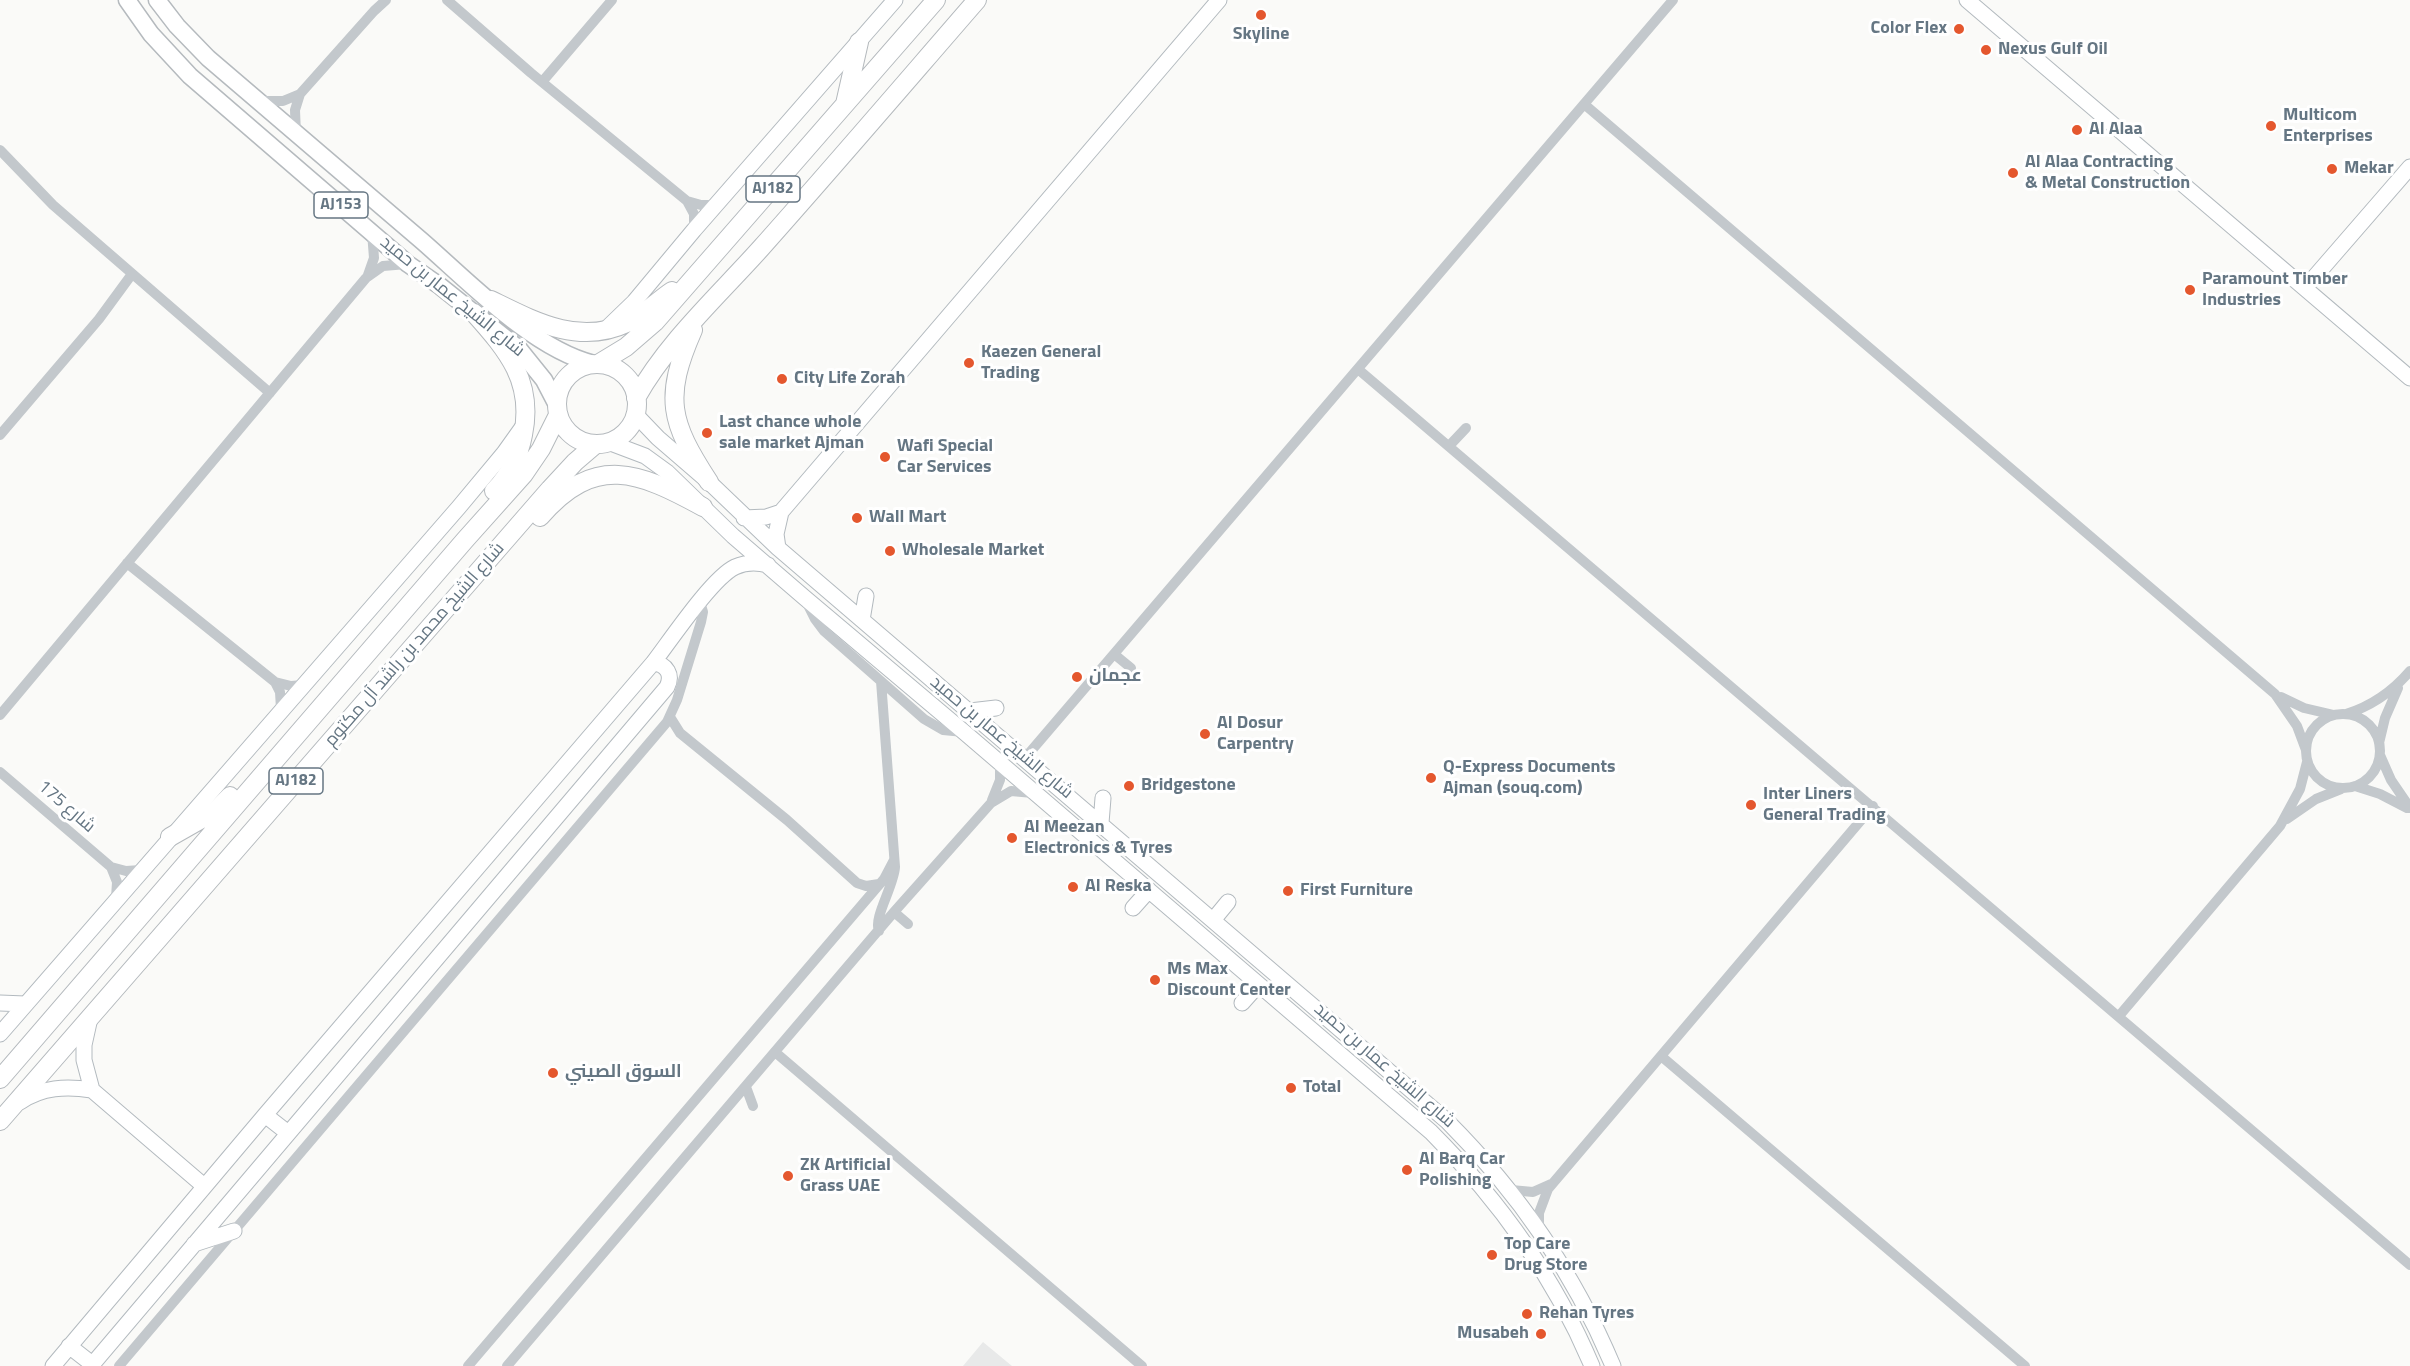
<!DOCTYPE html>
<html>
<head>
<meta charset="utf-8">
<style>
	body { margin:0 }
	canvas { display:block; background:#fafaf8 }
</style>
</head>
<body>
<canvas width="2410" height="1366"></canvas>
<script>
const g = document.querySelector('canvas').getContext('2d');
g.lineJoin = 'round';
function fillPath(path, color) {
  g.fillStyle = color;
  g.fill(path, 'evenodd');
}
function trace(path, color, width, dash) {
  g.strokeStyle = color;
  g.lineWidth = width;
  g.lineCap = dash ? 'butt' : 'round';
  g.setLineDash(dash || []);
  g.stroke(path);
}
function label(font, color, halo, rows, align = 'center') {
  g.font = font + ' "Titillium Web",Cairo,sans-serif';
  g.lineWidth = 6;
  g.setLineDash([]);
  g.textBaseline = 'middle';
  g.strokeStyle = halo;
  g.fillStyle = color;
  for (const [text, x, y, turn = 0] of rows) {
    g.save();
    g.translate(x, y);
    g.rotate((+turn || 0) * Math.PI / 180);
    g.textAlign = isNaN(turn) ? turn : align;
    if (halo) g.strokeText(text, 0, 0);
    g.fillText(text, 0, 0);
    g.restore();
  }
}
const built = new Path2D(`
	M983,1342L1012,1366H963Z`);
const street = new Path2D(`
	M447,0L531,73L687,201L701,205H715
	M542,82L612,0
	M260,101H283L300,94
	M1584,104L2275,694L2297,726L2306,750
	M296,134L295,110L300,94L374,11L386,0
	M0,150L53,205L270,393
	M687,201L694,214V230
	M368,275L374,258L372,232
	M1359,370L2410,1265
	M0,435L99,319L132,274
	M1449,446L1466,428
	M127,563L275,682L291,686L303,685
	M806,601L815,619L824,631L924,719L943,730L964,732
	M1114,654L1131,668
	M275,682L280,692L281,709
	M2281,697L2304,708L2334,715
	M2346,714C2372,706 2392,692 2410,671
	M2306 751a37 37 0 1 1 74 0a37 37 0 1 1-74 0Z
	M0,715L366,278L383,266L407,264
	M670,717L680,733L787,820L857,883L866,886L879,884
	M2379,743L2385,718L2398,688
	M2380,755L2391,780L2410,808
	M1025,758L1673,0
	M0,772L111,867L126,871L141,870
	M2355,786L2380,794L2407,808
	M992,800L1000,780V763
	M2287,819L2316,799L2341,789
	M111,867L117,882L116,898
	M894,912L908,924
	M879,931C873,918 894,886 895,867L881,681
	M2119,1016L2280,826L2300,789L2307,762
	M775,1052L1142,1366
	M1661,1056L2025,1366
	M746,1087L753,1106
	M1511,1190L1533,1192L1551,1184
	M1539,1230V1213L1548,1189L1873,806
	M119,1366L667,722L677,700L701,622L703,612L700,602
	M468,1366L884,879L894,860
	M507,1366L894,912L991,803L1011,791L1033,793`);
const secondary = new Path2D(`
	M1967,0L2410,378
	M2305,288L2410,167
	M606,329L634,302L694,230L895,0
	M635,414L658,438L709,482L778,548L1447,1121C1518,1192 1574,1273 1613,1366
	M608,442L645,456L667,472L733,536L805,598L964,732L1431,1132C1499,1200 1555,1278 1592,1366
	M744,518L766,517L781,512
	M778,548L776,534L781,512L1219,0
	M862,620L866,596
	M970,711L996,708
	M1101,823L1103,798
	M1133,908L1149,890
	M1214,919L1228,902
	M0,1003L25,1004
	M1242,1003L1258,985
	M90,1018L84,1045V1060L92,1090L204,1186
	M0,1034L459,507L504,453L524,425
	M20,1102C42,1087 66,1086 92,1090
	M265,1115L288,1133
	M194,1244L234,1231
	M69,1346L92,1364
	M53,1366L265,1115L653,663C670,641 712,578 735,567C746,562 757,562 768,565
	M91,1366L667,687C673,675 667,664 653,663`);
const primary = new Path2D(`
	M127,0L151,34L190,76L408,264L440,286L519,349L544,380L557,405
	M157,0L177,26L208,58C279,119 350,180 422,241C469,282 533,349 594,364`);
const highway = new Path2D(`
	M845,104L859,42
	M491,300C534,321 579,346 627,323C644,315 657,301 672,291
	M474,313C508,351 534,382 523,435C519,457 509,475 494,491
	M693,330C663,398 670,422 709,482
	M598,364L626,347L655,322L936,0
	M557 404a40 40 0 1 1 80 0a40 40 0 1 1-80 0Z
	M636,398C668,341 718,296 761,248C834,166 905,83 977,0
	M540,517C595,453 639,472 703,507
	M170,837L214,812L230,796
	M0,1079L465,540L524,474L541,449L558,415
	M0,1121L550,489L575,462L596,444`);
const markers = [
	[1261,15,6,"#e4572e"],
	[1959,29,6,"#e4572e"],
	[1986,50,6,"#e4572e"],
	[2271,126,6,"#e4572e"],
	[2077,130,6,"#e4572e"],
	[2332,169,6,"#e4572e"],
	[2013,173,6,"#e4572e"],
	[2190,290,6,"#e4572e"],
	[969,363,6,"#e4572e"],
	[782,379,6,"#e4572e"],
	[707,433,6,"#e4572e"],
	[885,457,6,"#e4572e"],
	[857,518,6,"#e4572e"],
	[890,551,6,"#e4572e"],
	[1077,677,6,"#e4572e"],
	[1205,734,6,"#e4572e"],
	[1431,778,6,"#e4572e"],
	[1129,786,6,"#e4572e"],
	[1751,805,6,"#e4572e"],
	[1012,838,6,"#e4572e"],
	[1073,887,6,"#e4572e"],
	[1288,891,6,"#e4572e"],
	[1155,980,6,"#e4572e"],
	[553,1073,6,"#e4572e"],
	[1291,1088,6,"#e4572e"],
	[1407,1170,6,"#e4572e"],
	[788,1176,6,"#e4572e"],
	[1492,1255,6,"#e4572e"],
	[1527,1314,6,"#e4572e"],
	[1541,1334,6,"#e4572e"]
];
const shields = [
	[773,189,54],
	[341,205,54],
	[296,781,54]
];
const shieldNames = [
	["AJ182",773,189],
	["AJ153",341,205],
	["AJ182",296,781]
];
const poiNames = [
	["Color Flex",1947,29,"right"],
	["Skyline",1261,35,"center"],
	["Nexus Gulf Oil",1998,50],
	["Multicom",2283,116],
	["Enterprises",2283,137],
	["Al Alaa",2089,130],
	["Al Alaa Contracting",2025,163],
	["& Metal Construction",2025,184],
	["Mekar",2344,169],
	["Paramount Timber",2202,280],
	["Industries",2202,301],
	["Kaezen General",981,353],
	["Trading",981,374],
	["City Life Zorah",794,379],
	["Last chance whole",719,423],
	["sale market Ajman",719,444],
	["Wafi Special",897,447],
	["Car Services",897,468],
	["Wall Mart",869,518],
	["Wholesale Market",902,551],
	["عجمان",1089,677],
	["Al Dosur",1217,724],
	["Carpentry",1217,745],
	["Q-Express Documents",1443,768],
	["Ajman (souq.com)",1443,789],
	["Bridgestone",1141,786],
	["Inter Liners",1763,795],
	["General Trading",1763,816],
	["Al Meezan",1024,828],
	["Electronics & Tyres",1024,849],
	["Al Reska",1085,887],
	["First Furniture",1300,891],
	["Ms Max",1167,970],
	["Discount Center",1167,991],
	["السوق الصيني",565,1073],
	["Total",1303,1088],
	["Al Barq Car",1419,1160],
	["Polishing",1419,1181],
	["ZK Artificial",800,1166],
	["Grass UAE",800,1187],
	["Top Care",1504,1245],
	["Drug Store",1504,1266],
	["Rehan Tyres",1539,1314],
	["Musabeh",1529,1334,"right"]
];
const streetNames = [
	["شارع الشيخ عمار بن حميد",452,297,39],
	["شارع الشيخ محمد بن راشد آل مكتوم",415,645,-49],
	["شارع الشيخ عمار بن حميد",1001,738,40],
	["شارع 175",66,807,41],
	["شارع الشيخ عمار بن حميد",1384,1066,41]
];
fillPath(built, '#e8e9e9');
trace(secondary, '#b3babf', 17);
trace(primary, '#b5babe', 19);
trace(highway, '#b4b9bd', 20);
trace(street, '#c3c8cc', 10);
trace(secondary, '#fff', 15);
trace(primary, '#fff', 16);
trace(highway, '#fff', 18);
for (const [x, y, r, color] of markers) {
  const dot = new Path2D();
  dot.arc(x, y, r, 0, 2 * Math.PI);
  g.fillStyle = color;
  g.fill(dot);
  trace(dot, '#fff', 2);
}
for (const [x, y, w] of shields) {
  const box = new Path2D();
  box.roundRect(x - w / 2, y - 13, w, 26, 4.5);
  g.fillStyle = '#fff';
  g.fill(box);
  trace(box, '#657683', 1.5);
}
label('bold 16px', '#657683', null, shieldNames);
label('bold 18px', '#657683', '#fff', poiNames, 'left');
label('18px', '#657683', '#fff', streetNames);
</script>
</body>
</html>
